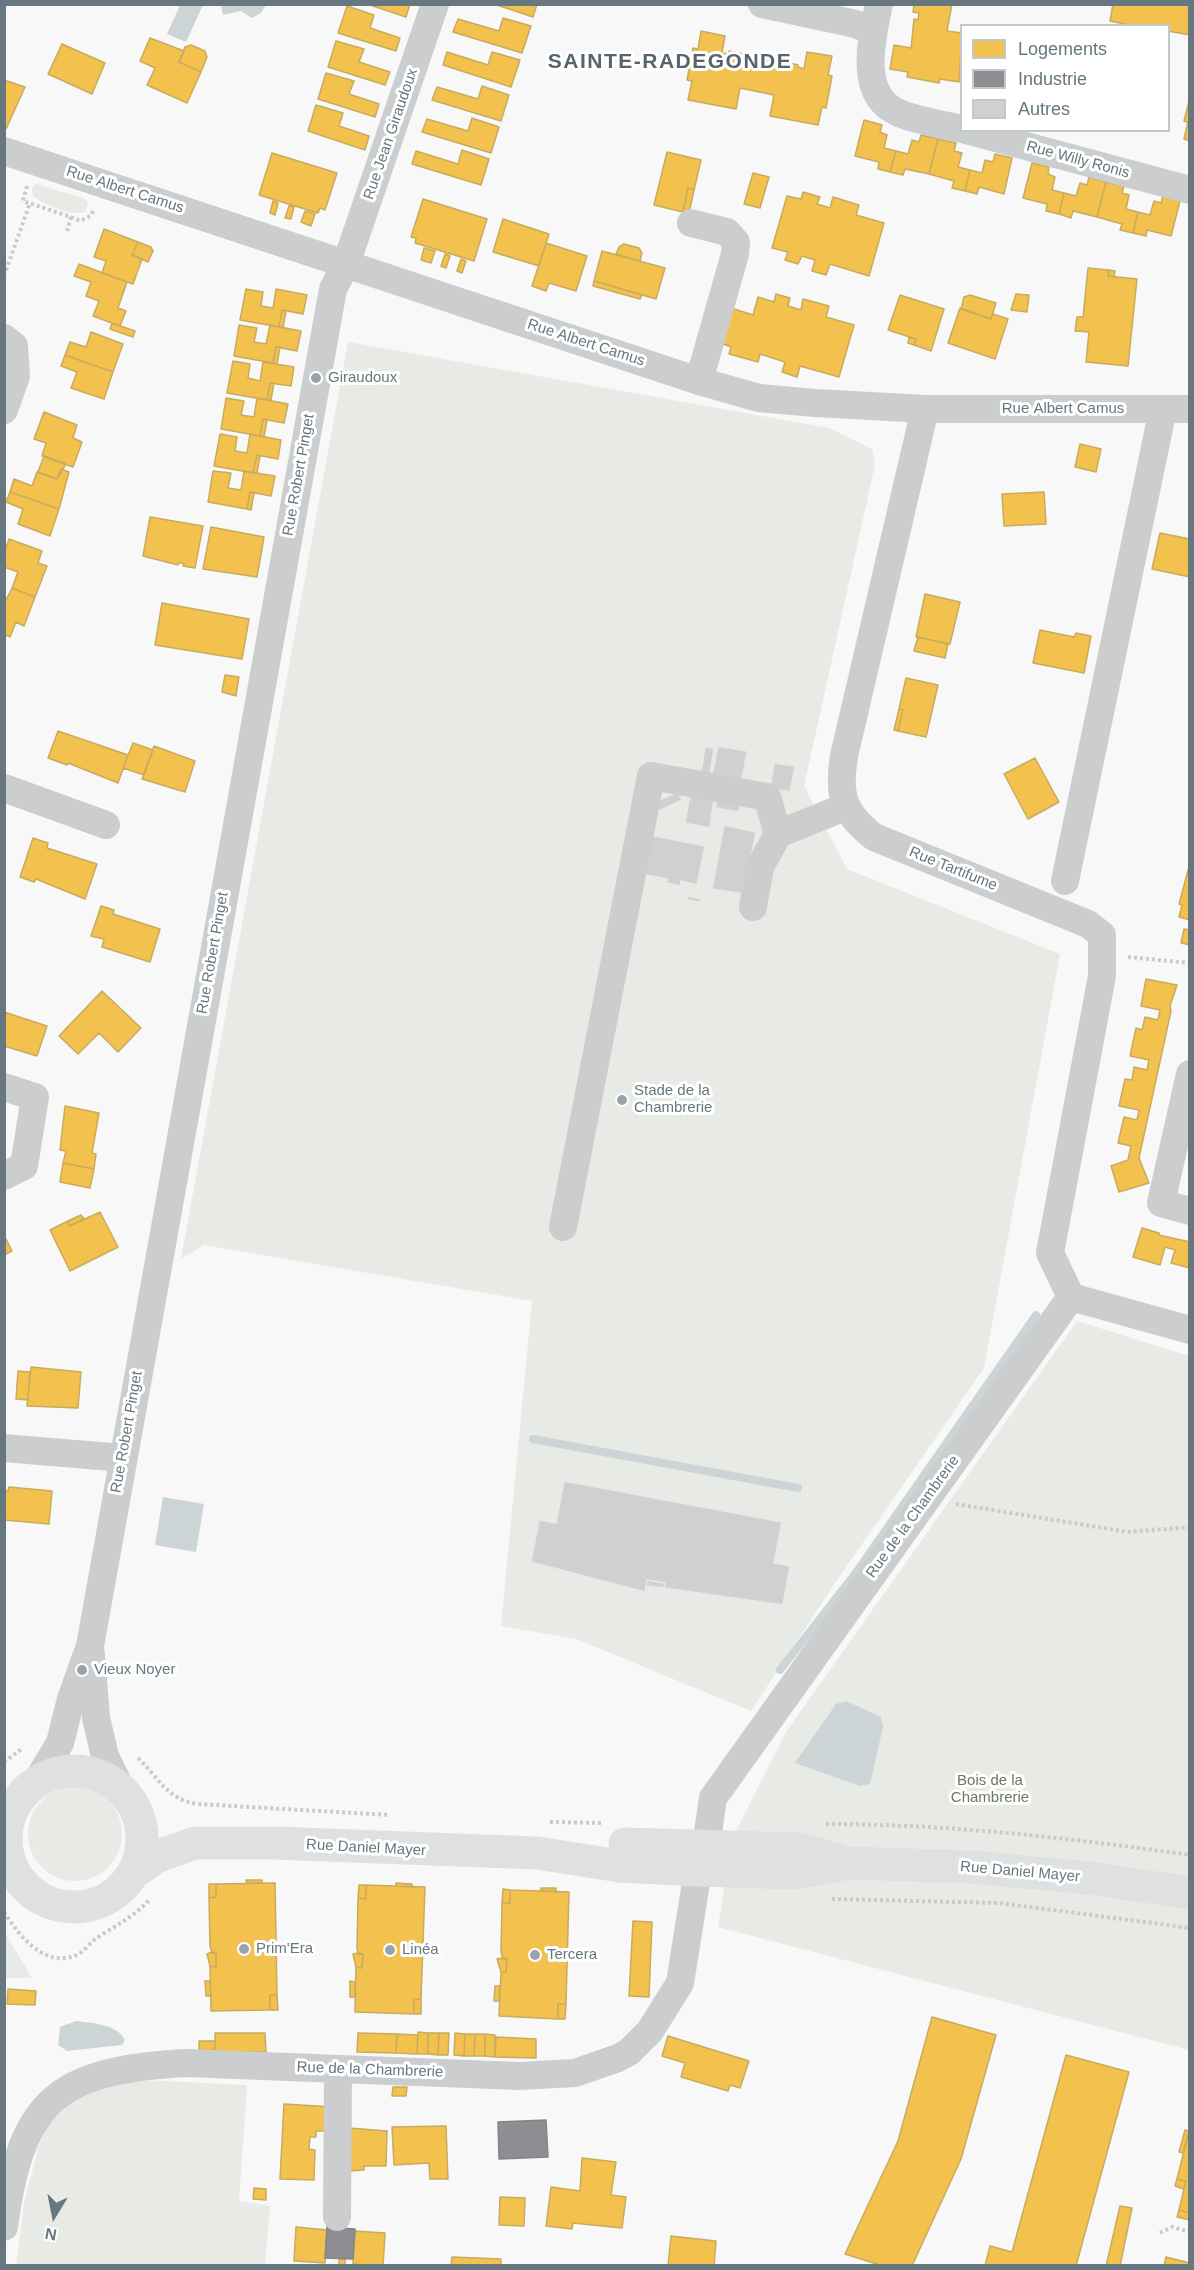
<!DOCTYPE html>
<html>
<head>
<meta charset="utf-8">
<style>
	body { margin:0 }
	#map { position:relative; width:1194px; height:2270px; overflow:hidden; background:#f8f8f8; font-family:Helvetica,sans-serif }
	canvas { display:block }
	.frame { position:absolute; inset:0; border:6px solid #66777f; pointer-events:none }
	.legend { position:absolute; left:960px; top:24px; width:210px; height:108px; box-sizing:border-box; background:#fff; border:2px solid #c2c9cc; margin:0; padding:8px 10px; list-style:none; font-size:18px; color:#66777f }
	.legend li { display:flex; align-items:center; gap:12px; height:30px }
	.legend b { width:30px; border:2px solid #c2c9cc }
	.north { position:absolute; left:24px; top:2186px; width:60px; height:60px; -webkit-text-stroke:4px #fff; paint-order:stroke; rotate:190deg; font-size:16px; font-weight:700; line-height:24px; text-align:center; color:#66777f }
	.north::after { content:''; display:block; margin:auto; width:21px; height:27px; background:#66777f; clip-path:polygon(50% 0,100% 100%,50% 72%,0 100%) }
</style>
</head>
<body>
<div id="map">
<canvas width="1194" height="2270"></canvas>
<div class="frame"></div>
<ul class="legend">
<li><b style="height:16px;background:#f2c14e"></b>Logements</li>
<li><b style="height:16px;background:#8d8d92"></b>Industrie</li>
<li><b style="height:16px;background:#cfd0d1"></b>Autres</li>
</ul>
<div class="north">N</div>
</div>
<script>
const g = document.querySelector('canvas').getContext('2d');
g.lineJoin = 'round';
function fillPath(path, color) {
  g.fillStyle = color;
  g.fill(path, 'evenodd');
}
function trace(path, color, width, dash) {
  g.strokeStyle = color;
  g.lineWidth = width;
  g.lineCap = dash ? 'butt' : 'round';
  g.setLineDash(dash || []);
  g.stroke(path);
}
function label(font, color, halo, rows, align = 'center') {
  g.font = font + ' Helvetica,sans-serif';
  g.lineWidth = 6;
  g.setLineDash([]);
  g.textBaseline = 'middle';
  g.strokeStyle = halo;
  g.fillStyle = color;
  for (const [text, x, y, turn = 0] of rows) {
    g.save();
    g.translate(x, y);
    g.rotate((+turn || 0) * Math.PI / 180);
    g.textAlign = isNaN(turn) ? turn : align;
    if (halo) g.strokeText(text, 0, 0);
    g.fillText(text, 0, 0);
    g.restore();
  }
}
const green = new Path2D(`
	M36,184L83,198L88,202L85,212C73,217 43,204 33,196L32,188Z
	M348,342L829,428L872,449L875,465L804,786L847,869L1060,954L984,1368L833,1586L751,1711L576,1639L501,1626L532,1301L204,1245L181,1259Z
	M1077,1321L1189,1356V2050L718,1927L732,1839L786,1732Z
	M28 1834a47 47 0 1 1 94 0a47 47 0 1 1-94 0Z
	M5,1933L32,1978H5Z
	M141,2080L247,2085L239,2201L270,2206L265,2265L16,2266L24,2203L40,2142L49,2124L82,2091Z`);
const water = new Path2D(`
	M180,5H203L186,42L167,34Z
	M221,5V4L266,5L261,13L252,18L241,11L223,15Z
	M163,1497L204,1504L196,1552L155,1545Z
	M846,1701L881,1717L883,1727L870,1784L860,1786L795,1763L836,1704Z
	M76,2021C92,2023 117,2024 125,2040L122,2045L67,2051L58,2045L60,2027Z`);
const homes = new Path2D(`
	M367,4H410L406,17Z
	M494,4H537L533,17Z
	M914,4H952L947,31L962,33L959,82L940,79L939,83L907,77L908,72L890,69L894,45L911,48L914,19L918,20L919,13L913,12Z
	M1113,4H1190V35L1168,31V26H1134L1110,21Z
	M347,6L374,15L370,28L400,38L396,51L338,33Z
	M503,18L531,26L522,53L453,32L458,19L499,31Z
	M701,31L725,36L722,53L729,54V51L752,56L751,60L758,61L759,54L776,57V60L798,65V67L804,69L807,52L832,56L828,75L832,76L826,108L822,107L818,125L770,116L774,95L740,88L736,109L688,100L692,81L687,80L693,48L698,49Z
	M150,38L184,51L179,62L201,72L187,103L147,85L155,68L140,61Z
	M336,41L364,49L359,62L390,72L385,85L328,67Z
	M62,44L105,63L92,94L48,74Z
	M191,45L205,51L207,57L201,72L179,62L185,47Z
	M447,52L488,65L492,52L520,60L511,87L443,65Z
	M326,73L354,81L349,94L379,104L375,117L318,99Z
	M4,80L25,87L6,129H4Z
	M482,86L509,95L501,121L432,100L437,87L478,99Z
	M1189,101H1190V123L1184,121Z
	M316,105L343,113L339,126L369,136L365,150L308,131Z
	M472,118L499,127L491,153L422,132L427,119L468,131Z
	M864,120L882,125L880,132L887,135L884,148L896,151L890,172L878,169L879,162L855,156Z
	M1188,122L1190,123V141L1184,139Z
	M921,135L938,139L929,174L905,169L903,175L890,172L896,151L908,154L912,140L919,142Z
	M938,139L956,143L954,151L962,153L958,167L970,170L965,191L952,188L954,181L929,174Z
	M462,150L489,159L481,185L412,164L416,151L458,164Z
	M667,152L701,160L694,190L688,188L683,212L654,205Z
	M272,153L337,173L325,210L320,208L318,213L259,195Z
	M995,154L1012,158L1004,194L979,187L977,194L965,191L970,170L982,173L985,160L993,162Z
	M1032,163L1049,167L1048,174L1055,177L1052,190L1064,193L1059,214L1046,211L1047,204L1023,198Z
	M753,173L769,177L760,208L744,204Z
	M1089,177L1106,182L1097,217L1073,211L1071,218L1059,214L1064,193L1076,196L1080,183L1087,185Z
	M1106,182L1124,186L1122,193L1129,195L1126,209L1138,212L1133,233L1120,230L1122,224L1097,217Z
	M688,188L694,190L689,213L683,212Z
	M803,192L820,197L817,204L830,208L833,197L859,205L856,215L884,223L869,276L830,264L826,275L812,271L815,260L802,256L798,264L785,260L788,252L772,248L787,196L801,199Z
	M1163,196L1180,201L1171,236L1147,230L1146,236L1133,233L1138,212L1150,215L1154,201L1161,203Z
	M423,199L487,219L474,261L415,243L416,238L411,237Z
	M273,201L278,203L275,215L270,213Z
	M289,206L294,207L291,219L285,218Z
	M305,211L315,214L311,226L301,222Z
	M503,219L549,234L539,266L493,252Z
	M104,229L138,242L132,255L142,259L133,284L102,273L106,261L94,257Z
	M138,242L151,247L153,251L148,262L132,255Z
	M546,243L587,256L576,291L549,283L546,291L532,286Z
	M624,244L639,248L642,253L640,261L616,254L619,247Z
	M424,248L435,251L431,263L421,260Z
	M602,251L665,268L656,299L594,281Z
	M445,254L450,256L446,268L441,266Z
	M461,259L466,261L462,273L457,271Z
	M79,264L127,282L118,308L126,311L120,326L93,316L99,301L86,296L91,282L74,276Z
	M1088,268L1109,270L1108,276L1137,279L1128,366L1086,362L1089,332L1075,331L1077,317H1083Z
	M1109,270L1115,271L1114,277L1108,276Z
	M594,281L642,295L640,299L593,286Z
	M246,289L263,292L261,306L273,308L276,289L307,295L303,314L282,310L279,327L240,320Z
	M776,294L790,298L788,306L801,310L803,299L829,306L826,317L854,325L839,377L800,366L797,377L782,372L785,362L760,354L758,362L729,354L731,347L721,343L731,308L753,315L758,297L774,302Z
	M1016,294L1029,295L1027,312L1011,310Z
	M900,295L944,309L931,351L914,345L916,339L888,330Z
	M970,295L996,303L991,319L961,309L964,297Z
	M960,308L991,319L993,314L1008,319L995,359L948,343Z
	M282,310L286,311L283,328L279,327Z
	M112,323L135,331L133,337L110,329Z
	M239,325L257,328L254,342L266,344L270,325L301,331L297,351L276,347L273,363L234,356Z
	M91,332L123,344L113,372L65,355L70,342L86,347Z
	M909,337L916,339L914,345L908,343Z
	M276,347H280L277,364L273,363Z
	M65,355L113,372L104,399L71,388L77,372L61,366Z
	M233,361L250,364L248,378L260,381L263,362L294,367L291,386L270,383L267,400L227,393Z
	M270,383H274L271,400H267Z
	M226,398L244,401L241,415L254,417L257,398L288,404L284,423L263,419L260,436L221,429Z
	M44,412L77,425L73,438L82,442L73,467L42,456L46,443L34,439Z
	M263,419L267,420L264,437L260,436Z
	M220,434L237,437L235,451L247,453L250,434L281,440L278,459L257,455L253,473L214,466Z
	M1080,444L1101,449L1096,472L1075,467Z
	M257,455L260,456L257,473H253Z
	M44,456L66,464L57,479L38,472Z
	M61,469L69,472L59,509L10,492L14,479L32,486L37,472L57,479Z
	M213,471L231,473L228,488L241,490L244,471L275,476L271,496L250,492L247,509L208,502Z
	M10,492L59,509L50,536L18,524L23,509L6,502Z
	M250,492L254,493L251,510L247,509Z
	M1044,492L1046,524L1004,526L1002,494Z
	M150,517L203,526L195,568L183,566L184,563H178V565L143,556Z
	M211,527L264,537L257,577L203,569Z
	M1160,533L1190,539V577L1152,569Z
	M9,539L42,551L38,563L47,566L35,597L12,588L18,572L4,567V554Z
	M12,588L35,597L24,626L16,622L10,637L4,634V604Z
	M925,594L960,602L950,644L916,637Z
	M162,603L249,619L242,659L155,645Z
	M1040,630L1074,637L1076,633L1091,636L1084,673L1033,663Z
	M918,637L948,644L945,658L914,651Z
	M225,675L239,677L236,696L222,692Z
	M906,678L938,685L926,737L898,731L903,710L899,709Z
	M899,709L903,710L898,731L894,730Z
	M58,731L128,755L118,783L68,763L67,765L48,758Z
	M133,743L153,750L144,775L123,768Z
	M154,746L195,761L185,792L142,779Z
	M1035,758L1059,802L1028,819L1004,774Z
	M33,838L48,843L47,848L97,864L85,899L36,879L34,882L20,877Z
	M1190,863V920L1179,917L1182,905L1179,904Z
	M101,906L114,910L113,914L160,929L150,962L102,947L104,939L91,936Z
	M1184,929L1190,930V945L1181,943Z
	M1146,979L1177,985L1170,1006L1171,1011L1139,1158L1149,1183L1119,1192L1111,1166L1128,1160L1131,1146L1118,1143L1124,1117L1137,1120L1139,1110L1119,1106L1125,1079L1132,1080L1134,1067L1147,1070L1149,1060L1130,1056L1136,1028L1142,1030L1145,1017L1158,1020L1160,1010L1141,1006Z
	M102,991L141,1028L118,1052L99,1033L78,1054L59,1036Z
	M4,1012L47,1026L37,1056L4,1046Z
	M65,1106L99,1113L92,1153L96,1154L94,1169L63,1163L66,1151L60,1150Z
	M63,1163L94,1169L90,1188L60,1182Z
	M100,1212L118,1247L70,1271L50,1230L68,1221L70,1226Z
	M81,1215L84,1219L70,1226L68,1221Z
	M1142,1228L1159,1233V1235L1190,1242V1268L1171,1263L1175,1250L1165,1247L1160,1265L1133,1257Z
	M4,1235L12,1251L4,1255Z
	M31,1367L81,1372L78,1408L27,1406Z
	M18,1371L30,1372L28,1400L16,1399Z
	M9,1487L52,1491L49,1524L4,1520V1490L8,1491Z
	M246,1880H262V1883H247Z
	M275,1883L277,1995H270V2010L211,2011L210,1966L216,1967V1953H212L210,1946L209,1898L216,1897V1884Z
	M396,1883L412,1884V1887L396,1886Z
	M209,1884H216V1897L209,1898Z
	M359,1885H366V1899L358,1898Z
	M366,1885L425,1887L421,1999L414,2000V2014L355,2012L356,1967L362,1968L363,1954H358L357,1948L358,1898L366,1899Z
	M541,1888H556V1892L541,1890Z
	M503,1889L510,1890V1903H502Z
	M510,1890L569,1892L566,2004H558V2019L499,2016L501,1972H506L507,1959H503L501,1952L502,1903H510Z
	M633,1921L652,1922L649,1997L629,1996Z
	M212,1952L216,1953V1967L210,1966L207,1954Z
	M358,1953L363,1954L362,1968L356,1967L353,1954Z
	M502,1958L507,1959L506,1972H501L497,1959Z
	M205,1981H210L211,1996H206Z
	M350,1981L355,1982V1997H350Z
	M495,1986H500L499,2001H494Z
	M8,1989L36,1991L35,2005L7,2004Z
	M270,1995H277L278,2010H270Z
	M421,1999V2014H414V2000Z
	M558,2004H566L565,2019H558Z
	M932,2017L996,2035L961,2159L912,2266H883L845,2254L898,2141Z
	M418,2032L428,2033V2054H417Z
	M215,2033H265L266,2052H215Z
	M358,2033L397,2034L396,2053L357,2052Z
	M428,2033H439L438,2055L428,2054Z
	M439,2033H449L448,2055H438Z
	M455,2033L465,2034L464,2056L454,2055Z
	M397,2034L418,2035L417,2054L396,2053Z
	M465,2034H475L474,2056H464Z
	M475,2034H485V2056H474Z
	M485,2034L495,2035V2057L485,2056Z
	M668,2036L749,2061L740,2088L730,2085L728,2091L681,2077L685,2063L662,2056Z
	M496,2037L536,2039V2058L495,2057Z
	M199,2041H215V2050L199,2051Z
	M1066,2055L1129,2072L1076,2266H985L990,2246L1012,2252Z
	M393,2087H407L406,2096H392Z
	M284,2104L334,2107L332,2131H316V2137H310L309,2149L315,2150L314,2180L280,2179Z
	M446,2126L448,2179H430L429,2163L394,2165L392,2127Z
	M349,2128L387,2131L386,2166H364V2170L349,2171Z
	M1190,2128V2213L1179,2210L1186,2181L1177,2179Z
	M1185,2130L1189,2131L1183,2153L1179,2152Z
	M582,2158L616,2162L611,2195L626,2197L622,2228L573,2223L572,2229L546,2226L551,2187L580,2191Z
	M1177,2179L1186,2181L1184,2189L1175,2186Z
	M254,2188L266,2189V2200L253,2199Z
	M500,2197L525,2198L524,2226L499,2225Z
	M1120,2206L1132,2208L1120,2266H1106Z
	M1179,2210L1190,2213V2220L1177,2217Z
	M296,2227L327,2230L325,2263L294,2261Z
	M355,2231L385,2233L383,2266L353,2264Z
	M671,2236L716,2241L714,2266H668Z
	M452,2257L501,2259V2266H451Z
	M1166,2257L1190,2263V2266H1164Z
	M339,2259H345V2266H339Z`);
const industry = new Path2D(`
	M546,2120L548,2157L499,2159L498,2122Z
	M327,2227L355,2229L353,2259L325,2258Z`);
const stream = new Path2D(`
	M533,1439L798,1488
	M780,1670L855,1574L1036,1315`);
const building = new Path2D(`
	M718,746L747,751L742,780L712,775Z
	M705,747L714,748L710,775L701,773Z
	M774,763L795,766L790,792L770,788Z
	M678,792L682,800L659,811L655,802Z
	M690,794L714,798L710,828L685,823Z
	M717,798L740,802L739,812L715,808Z
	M724,825L756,832L744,894L712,889Z
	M650,835L705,846L697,885L681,881L680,886L666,883L667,879L642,874Z
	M688,896L701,899L700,902L687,900Z
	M564,1481L782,1522L774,1563L790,1566L783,1605L664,1588L665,1583L647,1580L645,1592L531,1562L539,1520L556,1523Z
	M647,1580L665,1583L664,1588L646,1586Z`);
const path = new Path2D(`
	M27,186L23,201L71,217L67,231
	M71,217L80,221L90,216L94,210
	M4,276L30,203
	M1128,957L1190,963
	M956,1504L1128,1532L1190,1527
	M138,1758C160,1779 165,1798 197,1804L390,1815
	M4,1762L23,1748
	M550,1822L603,1823
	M826,1824C948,1824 1069,1838 1190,1855
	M832,1899L999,1903L1190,1928
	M4,1912C19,1935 44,1969 77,1955C85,1951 91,1941 98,1937C117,1925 135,1916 150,1899
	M1160,2233L1172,2227L1190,2232`);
const minor = new Path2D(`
	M762,4L856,24L867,29L873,36
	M879,4C872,38 857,96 899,113C918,121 941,124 962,129
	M966,130L1190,190
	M4,151L699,381L759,398L815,403L925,409H1190
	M691,223L727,232L736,242L735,254L699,381
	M4,338L14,346L16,376L4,410
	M925,409L844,756C838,795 842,812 874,837L1088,924L1102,935V976L1050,1253L1071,1297
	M4,788L106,825
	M1065,881L1163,409
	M753,907L760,867L778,834L845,807
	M1190,1074L1161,1203L1190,1211
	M4,1087L35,1097L24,1166L4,1176
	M563,1227L651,776L767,797L778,834
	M4,1448L123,1458
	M91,1654L96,1718L105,1756L122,1791
	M37,1781L60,1743L71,1699L90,1646L333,289L346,264L435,4
	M706,1846L713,1798L1071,1297L1190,1330
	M337,2217L338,2069
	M4,2227C21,2098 59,2070 186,2063L519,2076L575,2073L618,2058L629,2052L650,2031L680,1983L698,1870`);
const major = new Path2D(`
	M6 1839a68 68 0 1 1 136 0a68 68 0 1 1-136 0Z
	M625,1844L798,1849L841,1861
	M135,1872L158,1856L195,1843H274L537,1853L620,1866L698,1870L793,1873L849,1863L972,1867L1089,1878L1190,1893`);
const markers = [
	[316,378,6,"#99a4a9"],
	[622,1100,6,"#99a4a9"],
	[82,1670,6,"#99a4a9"],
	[244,1949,6,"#99a4a9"],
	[390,1950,6,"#99a4a9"],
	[535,1955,6,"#99a4a9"]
];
const streetNames = [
	["Rue Jean Giraudoux",391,134,-71],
	["Rue Willy Ronis",1078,160,15],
	["Rue Albert Camus",125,190,18],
	["Rue Albert Camus",586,343,18],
	["Rue Albert Camus",1063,409],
	["Rue Robert Pinget",299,475,-80],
	["Rue Tartifume",953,869,22],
	["Rue Robert Pinget",213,953,-80],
	["Rue Robert Pinget",127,1432,-80],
	["Rue de la Chambrerie",913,1517,-54],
	["Rue Daniel Mayer",366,1848,3],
	["Rue Daniel Mayer",1020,1872,5],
	["Rue de la Chambrerie",370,2070,2]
];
const poiNames = [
	["Giraudoux",328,378],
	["Stade de la",634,1091],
	["Chambrerie",634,1108],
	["Vieux Noyer",94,1670],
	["Prim'Era",256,1949],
	["Linéa",402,1950],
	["Tercera",547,1955]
];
const parkNames = [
	["Bois de la",990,1781],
	["Chambrerie",990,1798]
];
const districtNames = [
	["SAINTE-RADEGONDE",670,62]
];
fillPath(green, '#e8eae5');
fillPath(water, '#cdd4d6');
fillPath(homes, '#f2c14e');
trace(homes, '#c8ab5d', 1.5);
fillPath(industry, '#8d8d92');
trace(industry, '#81868c', 1.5);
trace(stream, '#cdd4d6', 8);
fillPath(building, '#cfd0d1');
trace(building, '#e8e8e8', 1.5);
trace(path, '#c9cacb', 4, [3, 3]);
trace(minor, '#cbcdce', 28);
trace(major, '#dfe0e1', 33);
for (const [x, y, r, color] of markers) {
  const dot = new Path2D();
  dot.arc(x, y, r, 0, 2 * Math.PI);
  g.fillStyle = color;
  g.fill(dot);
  trace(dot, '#fff', 2);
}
label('15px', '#66777f', '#fff', streetNames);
label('15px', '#66777f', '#fff', poiNames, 'left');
label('15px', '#6a7865', '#fff', parkNames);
g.letterSpacing = '1.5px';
label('bold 21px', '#58646b', '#fff', districtNames);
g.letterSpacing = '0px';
</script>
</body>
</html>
